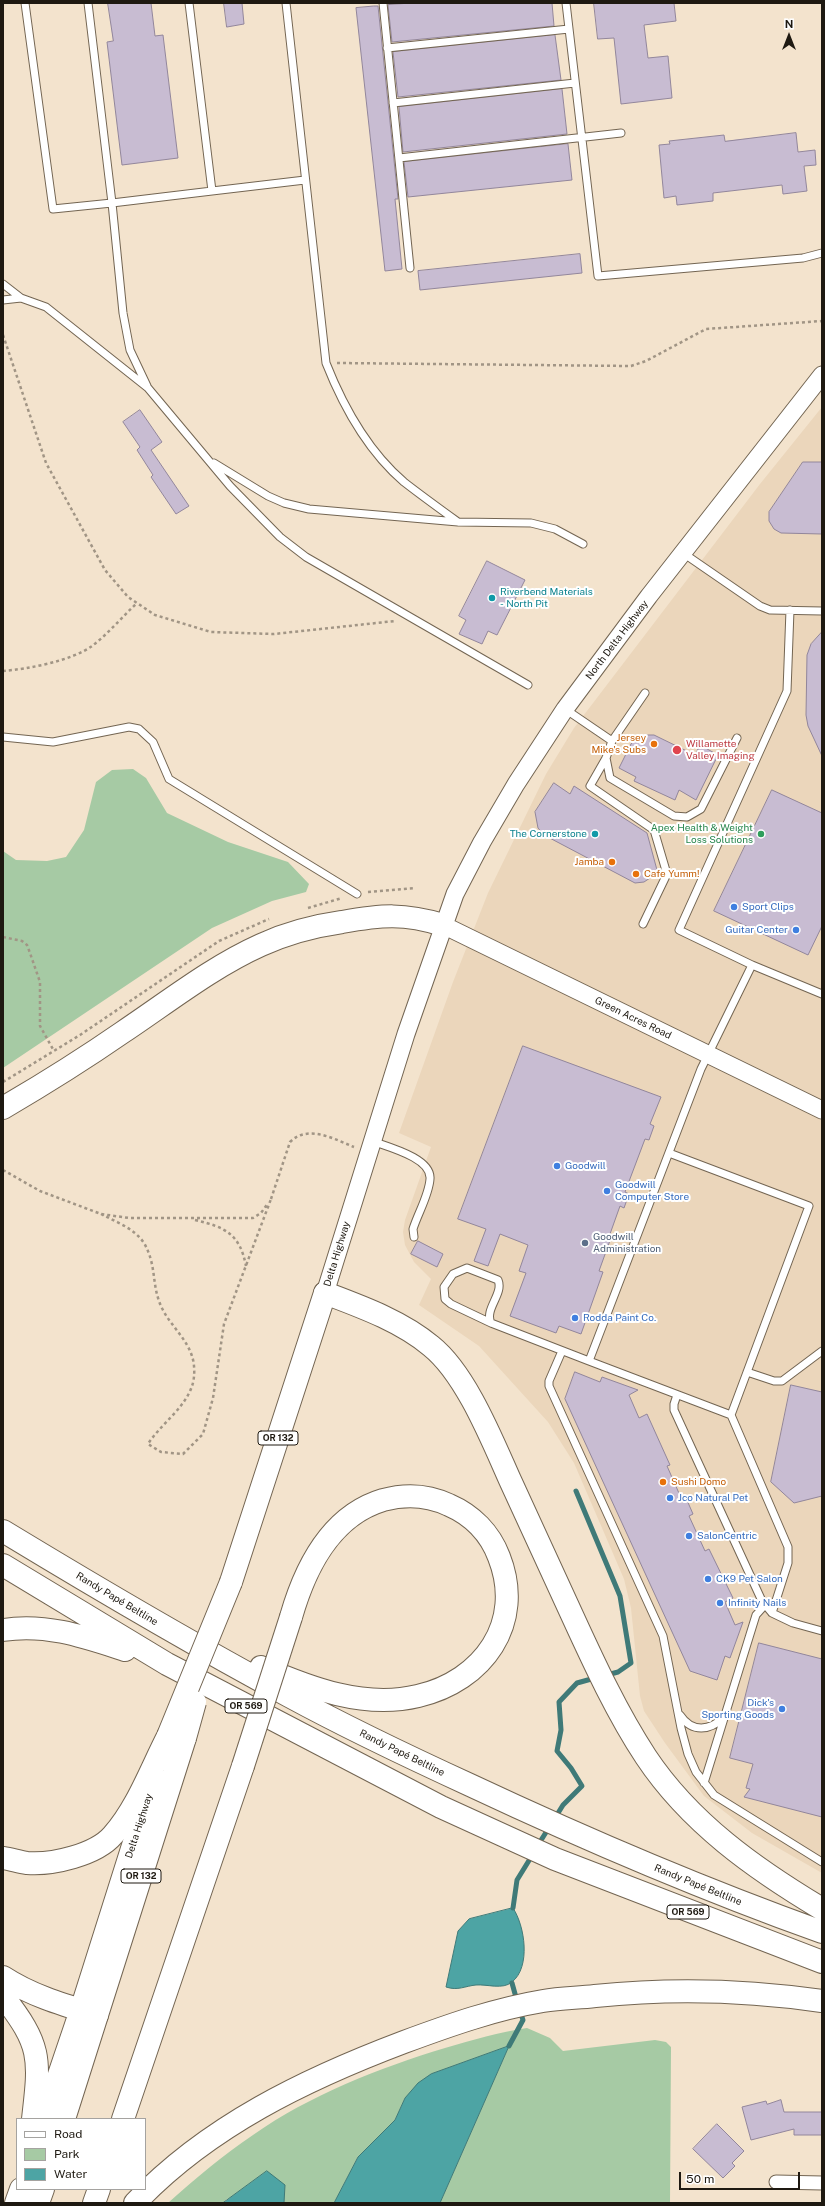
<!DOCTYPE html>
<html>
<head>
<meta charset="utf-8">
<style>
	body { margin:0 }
	#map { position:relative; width:825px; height:2206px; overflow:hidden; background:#f3e3cd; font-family:"Public Sans",sans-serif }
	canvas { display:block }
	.frame { position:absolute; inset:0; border:4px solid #1e1911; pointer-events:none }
	.legend { position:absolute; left:16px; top:2118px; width:130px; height:72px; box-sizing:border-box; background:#fff; border:1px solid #a5a3a0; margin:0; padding:5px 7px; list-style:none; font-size:12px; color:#1e1911 }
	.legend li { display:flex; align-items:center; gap:8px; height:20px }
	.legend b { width:20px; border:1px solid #a5a3a0 }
	.north { position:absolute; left:769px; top:16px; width:40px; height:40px; -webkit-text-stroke:3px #fff; paint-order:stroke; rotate:0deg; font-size:11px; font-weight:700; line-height:16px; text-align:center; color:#1e1911 }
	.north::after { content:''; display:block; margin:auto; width:14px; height:18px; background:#1e1911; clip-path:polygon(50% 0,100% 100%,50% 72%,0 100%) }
	.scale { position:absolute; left:679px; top:2172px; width:121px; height:18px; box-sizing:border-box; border:2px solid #1e1911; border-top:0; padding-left:5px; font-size:12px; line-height:14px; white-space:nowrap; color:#1e1911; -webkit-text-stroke:3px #fff; paint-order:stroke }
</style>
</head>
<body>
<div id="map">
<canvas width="825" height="2206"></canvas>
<div class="frame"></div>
<ul class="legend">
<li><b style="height:5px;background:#fff"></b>Road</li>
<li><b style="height:11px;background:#a6caa4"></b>Park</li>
<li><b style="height:11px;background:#4da4a4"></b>Water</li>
</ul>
<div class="north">N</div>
<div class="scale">50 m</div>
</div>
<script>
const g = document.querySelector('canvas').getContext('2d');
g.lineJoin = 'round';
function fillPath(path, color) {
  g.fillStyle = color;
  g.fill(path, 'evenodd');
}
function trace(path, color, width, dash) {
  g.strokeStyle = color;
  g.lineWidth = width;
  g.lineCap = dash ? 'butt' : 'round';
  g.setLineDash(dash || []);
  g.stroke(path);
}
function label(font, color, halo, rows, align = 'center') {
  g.font = font + ' "Public Sans",sans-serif';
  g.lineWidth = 4;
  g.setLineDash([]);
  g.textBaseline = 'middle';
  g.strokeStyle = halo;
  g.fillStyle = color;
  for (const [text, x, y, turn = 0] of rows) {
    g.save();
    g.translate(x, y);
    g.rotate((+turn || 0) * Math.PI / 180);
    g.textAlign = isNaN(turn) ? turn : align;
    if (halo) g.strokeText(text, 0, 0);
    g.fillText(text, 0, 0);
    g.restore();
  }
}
const built = new Path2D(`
	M822,407V1873L752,1833L704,1796L665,1743L644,1711L640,1696L631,1608L624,1579L574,1463L548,1422L479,1346L419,1305L431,1279L414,1262L405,1245L403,1232L405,1220L431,1147L399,1133L453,982L488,893L546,774L574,728L760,484Z`);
const green = new Path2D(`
	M133,769L146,778L167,813L228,842L288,862L309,884L306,892L272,901L212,928L3,1068V851L16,860L47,861L66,857L84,830L96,782L112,770Z
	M527,2028L550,2038L563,2051L655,2040L666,2042L671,2047L670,2203H440L509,2046L405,2098L395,2120L358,2157L334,2203H284V2185L227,2199L223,2203H168C195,2179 223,2155 253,2135C310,2095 379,2068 445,2048C473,2040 499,2032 527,2028Z`);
const water = new Path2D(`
	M513,1908C525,1926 531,1967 512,1982C503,1990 487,1984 476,1985C465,1986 458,1991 446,1987L458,1931L469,1919Z
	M509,2046L440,2203H334L358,2157L395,2120L405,2098L418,2083L431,2074Z
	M267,2171L285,2185L284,2203H223Z`);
const stream = new Path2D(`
	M576,1491L620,1596L631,1663L618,1672L607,1675
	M555,1818L563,1805L582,1786L571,1768L557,1751L561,1730L559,1702L577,1683L595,1678
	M538,1845L550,1826
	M513,1908L517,1880L533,1854
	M512,1983L517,2001
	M509,2046L523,2020L520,2011`);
const building = new Path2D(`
	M108,3H151L155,36L163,35L178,158L122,165L107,42L113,41Z
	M224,3H242L244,24L227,27Z
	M411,3H552L554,26L392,42L388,5Z
	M594,3H674L676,21L644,25L648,58L668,56L672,98L621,104L614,38L598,39Z
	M374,6H378L398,199H395L402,269L385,271L356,8Z
	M555,35L561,80L398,97L393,52Z
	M562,89L567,134L403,152L399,107Z
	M796,133L798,152L815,150L816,165L804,166L807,191L783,194L782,185L713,193V201L677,205L676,196L664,198L659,145L670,144L669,141L724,135L725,141Z
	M568,144L572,180L408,197L404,162Z
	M580,254L582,273L420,290L418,271Z
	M140,410L162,442L151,450L189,506L176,514L151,477L153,475L137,450L140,447L123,422Z
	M803,462H822V534L781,533L774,529L769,521V512Z
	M487,561L525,580L497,635L488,631L482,644L459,634L466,620L459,616Z
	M822,632V756L808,726L806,715L807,655L811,644Z
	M646,735H654L695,755L700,745L718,755L696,800L679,790L675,800L634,781L636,777L619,768L631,744L636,738Z
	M554,783L570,794L574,786L647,833L657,870L653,876L644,882L635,883L544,835L538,828L535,812Z
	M772,790L822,813V926L808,955L714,911Z
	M523,1046L661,1097L650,1124L654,1126L649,1140L645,1139L625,1192L629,1194L624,1208L620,1206L610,1234L612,1235L599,1271L603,1272L581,1334L559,1326L556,1333L510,1316L526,1273L519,1271L528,1245L500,1234L488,1266L474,1261L486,1229L458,1219Z
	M418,1241L443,1254L437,1267L411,1254Z
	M575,1372L600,1382L602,1377L638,1390L629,1395L639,1418L647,1414L670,1465L667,1466L682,1500L686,1498L693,1514L689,1516L705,1551L709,1549L733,1598L725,1602L735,1625L743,1622L730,1658L725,1656L717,1680L690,1671L565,1399Z
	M791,1385L822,1392V1496L794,1503L771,1482Z
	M759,1643L822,1659V1817L744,1797L750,1789L746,1788L753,1764L730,1758Z
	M781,2100L784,2112H822V2135H794V2129L751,2140L742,2107L766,2101L767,2104Z
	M717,2124L744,2151L732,2163L735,2166L723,2178L693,2149Z`);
const path = new Path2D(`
	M3,335L46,463L105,570L128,597L155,615L211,632L274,634L395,621
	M337,363L631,366L646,361L706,329L822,321
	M3,671C28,669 71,661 92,646C108,634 122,617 137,603
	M368,892L415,888
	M308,908L342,898
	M3,937L22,941L27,945L30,953L40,982V1026L54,1051
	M3,1082L80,1035L219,941L269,919
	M3,1170L40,1191L101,1214L129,1218H253L261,1213L268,1203
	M271,1199L290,1142C308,1124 334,1139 354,1147
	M101,1214C116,1222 134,1228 144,1243C156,1264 152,1281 159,1301C166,1322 185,1335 192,1356C195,1365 195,1378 192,1386C185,1408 160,1425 148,1444L161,1452L183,1454L203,1434L213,1398L224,1324L271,1199
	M195,1220C225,1227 240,1234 246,1266`);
const service = new Path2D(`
	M25,3L53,209L112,203L123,313L130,350L147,386
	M88,3L112,203L212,191
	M189,3L212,191L305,180
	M286,3L326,363C343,406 369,452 404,482C422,496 440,509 458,522
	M383,3L410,268
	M566,3L598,276L803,258L822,253
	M387,48L569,29
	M393,103L575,83
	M399,158L621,133
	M3,284L21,298
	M3,300L21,298L46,307L148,388L230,486L280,537L306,557L528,685
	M214,463L268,496L284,503L309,509L458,522L531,523L555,529L583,544
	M683,553L760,606L770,610L822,611
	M790,610L787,691L679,930L752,965L822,994
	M565,709L612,741
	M3,737L53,742L129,727L139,729L153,742L169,779L357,894
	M606,758L610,778L674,816L687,817L701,809L737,738
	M643,924L667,874L654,830L590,786L606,758L612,741L645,693
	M752,965L701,1069L589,1361L731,1415L788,1547V1563L772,1613L793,1623L822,1631
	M372,1141C388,1147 432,1158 430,1179C429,1195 418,1213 413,1229L414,1237
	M669,1153L809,1206L731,1415
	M491,1323C484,1309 504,1294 498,1280L467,1268L453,1274L444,1287L445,1299L451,1304L491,1323L589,1361
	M562,1351L549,1381V1386L663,1636L681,1728L688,1754L696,1772L714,1795L822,1862
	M747,1372L774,1381H782L822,1351
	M677,1395L674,1404V1410L762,1601L772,1613
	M680,1715C692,1733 710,1731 724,1717
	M704,1783L756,1615L765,1605`);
const minor = new Path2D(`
	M776,2182L822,2183`);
const tertiary = new Path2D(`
	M443,925L822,1110
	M325,1293L406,1034L455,894L482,842L516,784L565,709L649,596L822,375`);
const trunk = new Path2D(`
	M231,1582L325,1293
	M81,2010L154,1779
	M97,2015L185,1738`);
const motorway = new Path2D(`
	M3,1108C44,1084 84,1059 123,1032C168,1002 212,967 261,945C287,933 314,926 342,922C382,915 404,913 443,925
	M325,1293C362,1307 401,1321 431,1346C466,1374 492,1440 510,1480C531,1525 551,1570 572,1615C594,1663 617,1713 646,1757C690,1823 755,1869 822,1909
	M3,1531C97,1588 192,1644 289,1696C348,1728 409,1757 470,1785C585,1839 702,1889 822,1932
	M3,1565L167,1664L441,1807L555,1859L822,1962
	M3,1630C46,1623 85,1637 125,1650
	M261,1667C310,1688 364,1709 418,1696C483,1681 525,1623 499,1557C490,1533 472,1515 449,1505C428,1495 405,1494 383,1500C330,1516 305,1568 291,1617
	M3,1858C11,1859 19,1862 27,1863C52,1865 96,1855 113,1835C137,1808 151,1769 168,1736
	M3,1977C32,1996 64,2005 97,2015L64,2119
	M3,1996C42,2046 40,2058 33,2119
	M44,2119L81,2010
	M123,2119L243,1766
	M16,2203L21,2189
	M38,2203L43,2189
	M94,2203L99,2189
	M135,2203C208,2126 306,2079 404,2042C450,2025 495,2009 543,2001C561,1998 578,1998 595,1996C672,1988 746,1990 822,2001`);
const trunkBridge = new Path2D(`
	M168,1736L231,1582
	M185,1738L195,1702`);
const motorwayBridge = new Path2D(`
	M243,1766L291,1617`);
const markers = [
	[492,598,4,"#0f9aa8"],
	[654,744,4,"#e8710a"],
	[677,750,5,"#e0444e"],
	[595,834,4,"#0f9aa8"],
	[761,834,4,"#2e9e5b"],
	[612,862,4,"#e8710a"],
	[636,874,4,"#e8710a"],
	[734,907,4,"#3f7fe0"],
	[796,930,4,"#3f7fe0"],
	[557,1166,4,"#3f7fe0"],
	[607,1191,4,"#3f7fe0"],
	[585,1243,4,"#5c6f8a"],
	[575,1318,4,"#3f7fe0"],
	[663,1482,4,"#e8710a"],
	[670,1498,4,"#3f7fe0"],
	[689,1536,4,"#3f7fe0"],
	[708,1579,4,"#3f7fe0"],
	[720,1603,4,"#3f7fe0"],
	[782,1709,4,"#3f7fe0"]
];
const shields = [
	[278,1438,40],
	[246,1706,42],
	[141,1876,40],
	[688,1912,42]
];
const shieldNames = [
	["OR 132",278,1438],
	["OR 569",246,1706],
	["OR 132",141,1876],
	["OR 569",688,1912]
];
const cultureNames = [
	["Riverbend Materials",500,592],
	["- North Pit",500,604],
	["The Cornerstone",587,834,"right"]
];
const streetNames = [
	["North Delta Highway",617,640,-53],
	["Green Acres Road",633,1018,26],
	["Delta Highway",337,1254,-73],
	["Randy Papé Beltline",117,1599,31],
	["Randy Papé Beltline",402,1753,26],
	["Delta Highway",139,1826,-72],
	["Randy Papé Beltline",698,1885,22]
];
const foodNames = [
	["Jersey",646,738],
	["Mike's Subs",646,750],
	["Jamba",604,862],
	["Cafe Yumm!",644,874,"left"],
	["Sushi Domo",671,1482,"left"]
];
const healthNames = [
	["Willamette",686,744],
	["Valley Imaging",686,756]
];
const leisureNames = [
	["Apex Health & Weight",753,828],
	["Loss Solutions",753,840]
];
const shopNames = [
	["Sport Clips",742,907],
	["Guitar Center",788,930,"right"],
	["Goodwill",565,1166],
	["Goodwill",615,1185],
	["Computer Store",615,1197],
	["Rodda Paint Co.",583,1318],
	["Jco Natural Pet",678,1498],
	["SalonCentric",697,1536],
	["CK9 Pet Salon",716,1579],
	["Infinity Nails",728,1603],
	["Dick's",774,1703,"right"],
	["Sporting Goods",774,1715,"right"]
];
const serviceNames = [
	["Goodwill",593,1237],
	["Administration",593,1249]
];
fillPath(built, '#ebd6bb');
fillPath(green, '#a6caa4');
fillPath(water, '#4da4a4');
trace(water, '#3f7a78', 1);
trace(stream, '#3f7a78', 5);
fillPath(building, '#c8bcd2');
trace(building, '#92869b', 1);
trace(service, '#736552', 9);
trace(minor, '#736552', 15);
trace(tertiary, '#736552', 19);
trace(trunk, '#736552', 24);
trace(motorway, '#736552', 24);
trace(path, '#a19585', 2.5, [3, 3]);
trace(service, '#fff', 7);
trace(minor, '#fff', 13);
trace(tertiary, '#fff', 17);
trace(trunk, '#fff', 22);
trace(motorway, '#fff', 22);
trace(trunkBridge, '#736552', 24, []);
trace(motorwayBridge, '#736552', 24, []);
trace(trunkBridge, '#fff', 22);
trace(motorwayBridge, '#fff', 22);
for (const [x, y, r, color] of markers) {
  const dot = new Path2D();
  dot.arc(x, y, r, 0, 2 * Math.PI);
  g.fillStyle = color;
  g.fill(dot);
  trace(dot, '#fff', 1.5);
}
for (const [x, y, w] of shields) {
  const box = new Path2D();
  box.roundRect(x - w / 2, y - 7, w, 14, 3);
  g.fillStyle = '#fff';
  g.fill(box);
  trace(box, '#1e1911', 1);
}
label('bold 9px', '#1e1911', null, shieldNames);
label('10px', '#0d838f', '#fff', cultureNames, 'left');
label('10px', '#1e1911', '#fff', streetNames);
label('10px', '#c56008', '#fff', foodNames, 'right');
label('10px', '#be3a42', '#fff', healthNames, 'left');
label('10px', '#27864d', '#fff', leisureNames, 'right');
label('10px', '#366cbe', '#fff', shopNames, 'left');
label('10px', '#4e5e75', '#fff', serviceNames, 'left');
</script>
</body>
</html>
